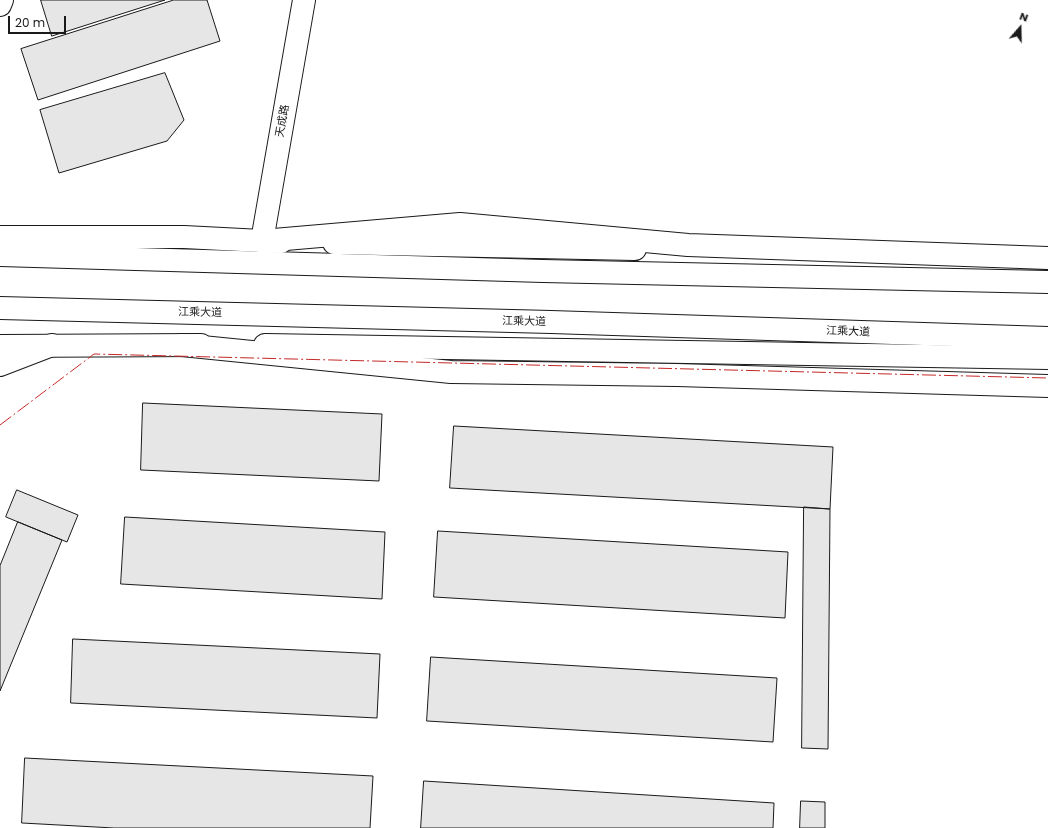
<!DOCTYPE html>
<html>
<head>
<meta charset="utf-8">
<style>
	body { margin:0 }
	#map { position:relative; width:1048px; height:828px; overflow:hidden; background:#fff; font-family:Poppins,sans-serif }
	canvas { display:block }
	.north { position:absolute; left:1000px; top:8px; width:40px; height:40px; -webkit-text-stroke:3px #fff; paint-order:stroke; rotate:20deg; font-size:11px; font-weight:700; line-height:16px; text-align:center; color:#1a1a1a }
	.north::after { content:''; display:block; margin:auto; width:14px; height:18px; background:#1a1a1a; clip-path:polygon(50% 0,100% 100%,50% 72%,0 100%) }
	.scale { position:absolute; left:8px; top:16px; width:58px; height:18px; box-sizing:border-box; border:2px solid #1a1a1a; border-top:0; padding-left:5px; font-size:12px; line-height:14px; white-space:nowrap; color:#1a1a1a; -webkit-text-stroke:3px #fff; paint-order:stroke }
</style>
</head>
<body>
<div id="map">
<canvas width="1048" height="828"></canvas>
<div class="north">N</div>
<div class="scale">20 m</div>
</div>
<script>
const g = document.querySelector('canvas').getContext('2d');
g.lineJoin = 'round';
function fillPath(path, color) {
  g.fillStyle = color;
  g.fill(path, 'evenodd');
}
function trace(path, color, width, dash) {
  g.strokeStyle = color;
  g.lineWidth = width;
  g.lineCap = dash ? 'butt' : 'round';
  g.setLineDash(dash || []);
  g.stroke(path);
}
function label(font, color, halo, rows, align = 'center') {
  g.font = font + ' Poppins,"Noto Sans SC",sans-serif';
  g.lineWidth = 3;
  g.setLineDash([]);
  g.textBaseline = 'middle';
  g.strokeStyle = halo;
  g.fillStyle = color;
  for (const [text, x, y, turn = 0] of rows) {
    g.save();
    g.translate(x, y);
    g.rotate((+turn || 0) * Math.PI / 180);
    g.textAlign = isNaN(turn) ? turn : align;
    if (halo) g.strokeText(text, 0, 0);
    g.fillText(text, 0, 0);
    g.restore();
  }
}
const building = new Path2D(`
	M41,0H165L52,36Z
	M174,0H207L220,41L38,100L21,49Z
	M165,73L184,120L167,141L59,173L40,110Z
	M143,403L382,414L379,481L141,470Z
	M454,426L833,447L830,509L450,488Z
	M17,490L78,515L67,542L6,517Z
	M804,507L830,509L828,749L802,748Z
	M125,517L385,532L382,599L121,584Z
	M18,522L62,540L0,691V566Z
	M438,531L788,552L785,618L434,597Z
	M73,639L380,654L377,718L71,703Z
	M431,657L777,678L773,742L427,721Z
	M25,758L373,776L370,828H114L22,823Z
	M424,781L774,803L773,828H421Z
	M801,801L825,802V828H800Z`);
const secondary = new Path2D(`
	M0,237H184L281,242
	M262,241L304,0
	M334,243L635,249
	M265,345L1048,358
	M0,346L201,345`);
const primary = new Path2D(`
	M0,5L2,0
	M0,365L52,345`);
const highway = new Path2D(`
	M262,241L460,224L688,245L1048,258
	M0,255L543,271L1048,282
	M0,308L551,322L1048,338
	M182,345L451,372L677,375L1048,386`);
const power = new Path2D(`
	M0,425L94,354L1048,378`);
const streetNames = [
	["天成路",283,121,-80],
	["江乘大道",200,313,1],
	["江乘大道",524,322,1],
	["江乘大道",848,332,2]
];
fillPath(building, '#e6e6e6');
trace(building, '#1a1a1a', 1);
trace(secondary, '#1a1a1a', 24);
trace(primary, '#1a1a1a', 24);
trace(highway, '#1a1a1a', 24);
trace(secondary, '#fff', 22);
trace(primary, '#fff', 22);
trace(highway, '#fff', 22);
trace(power, '#c62828', 1, [14, 3, 2, 3]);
label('11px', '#1a1a1a', '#fff', streetNames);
</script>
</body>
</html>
